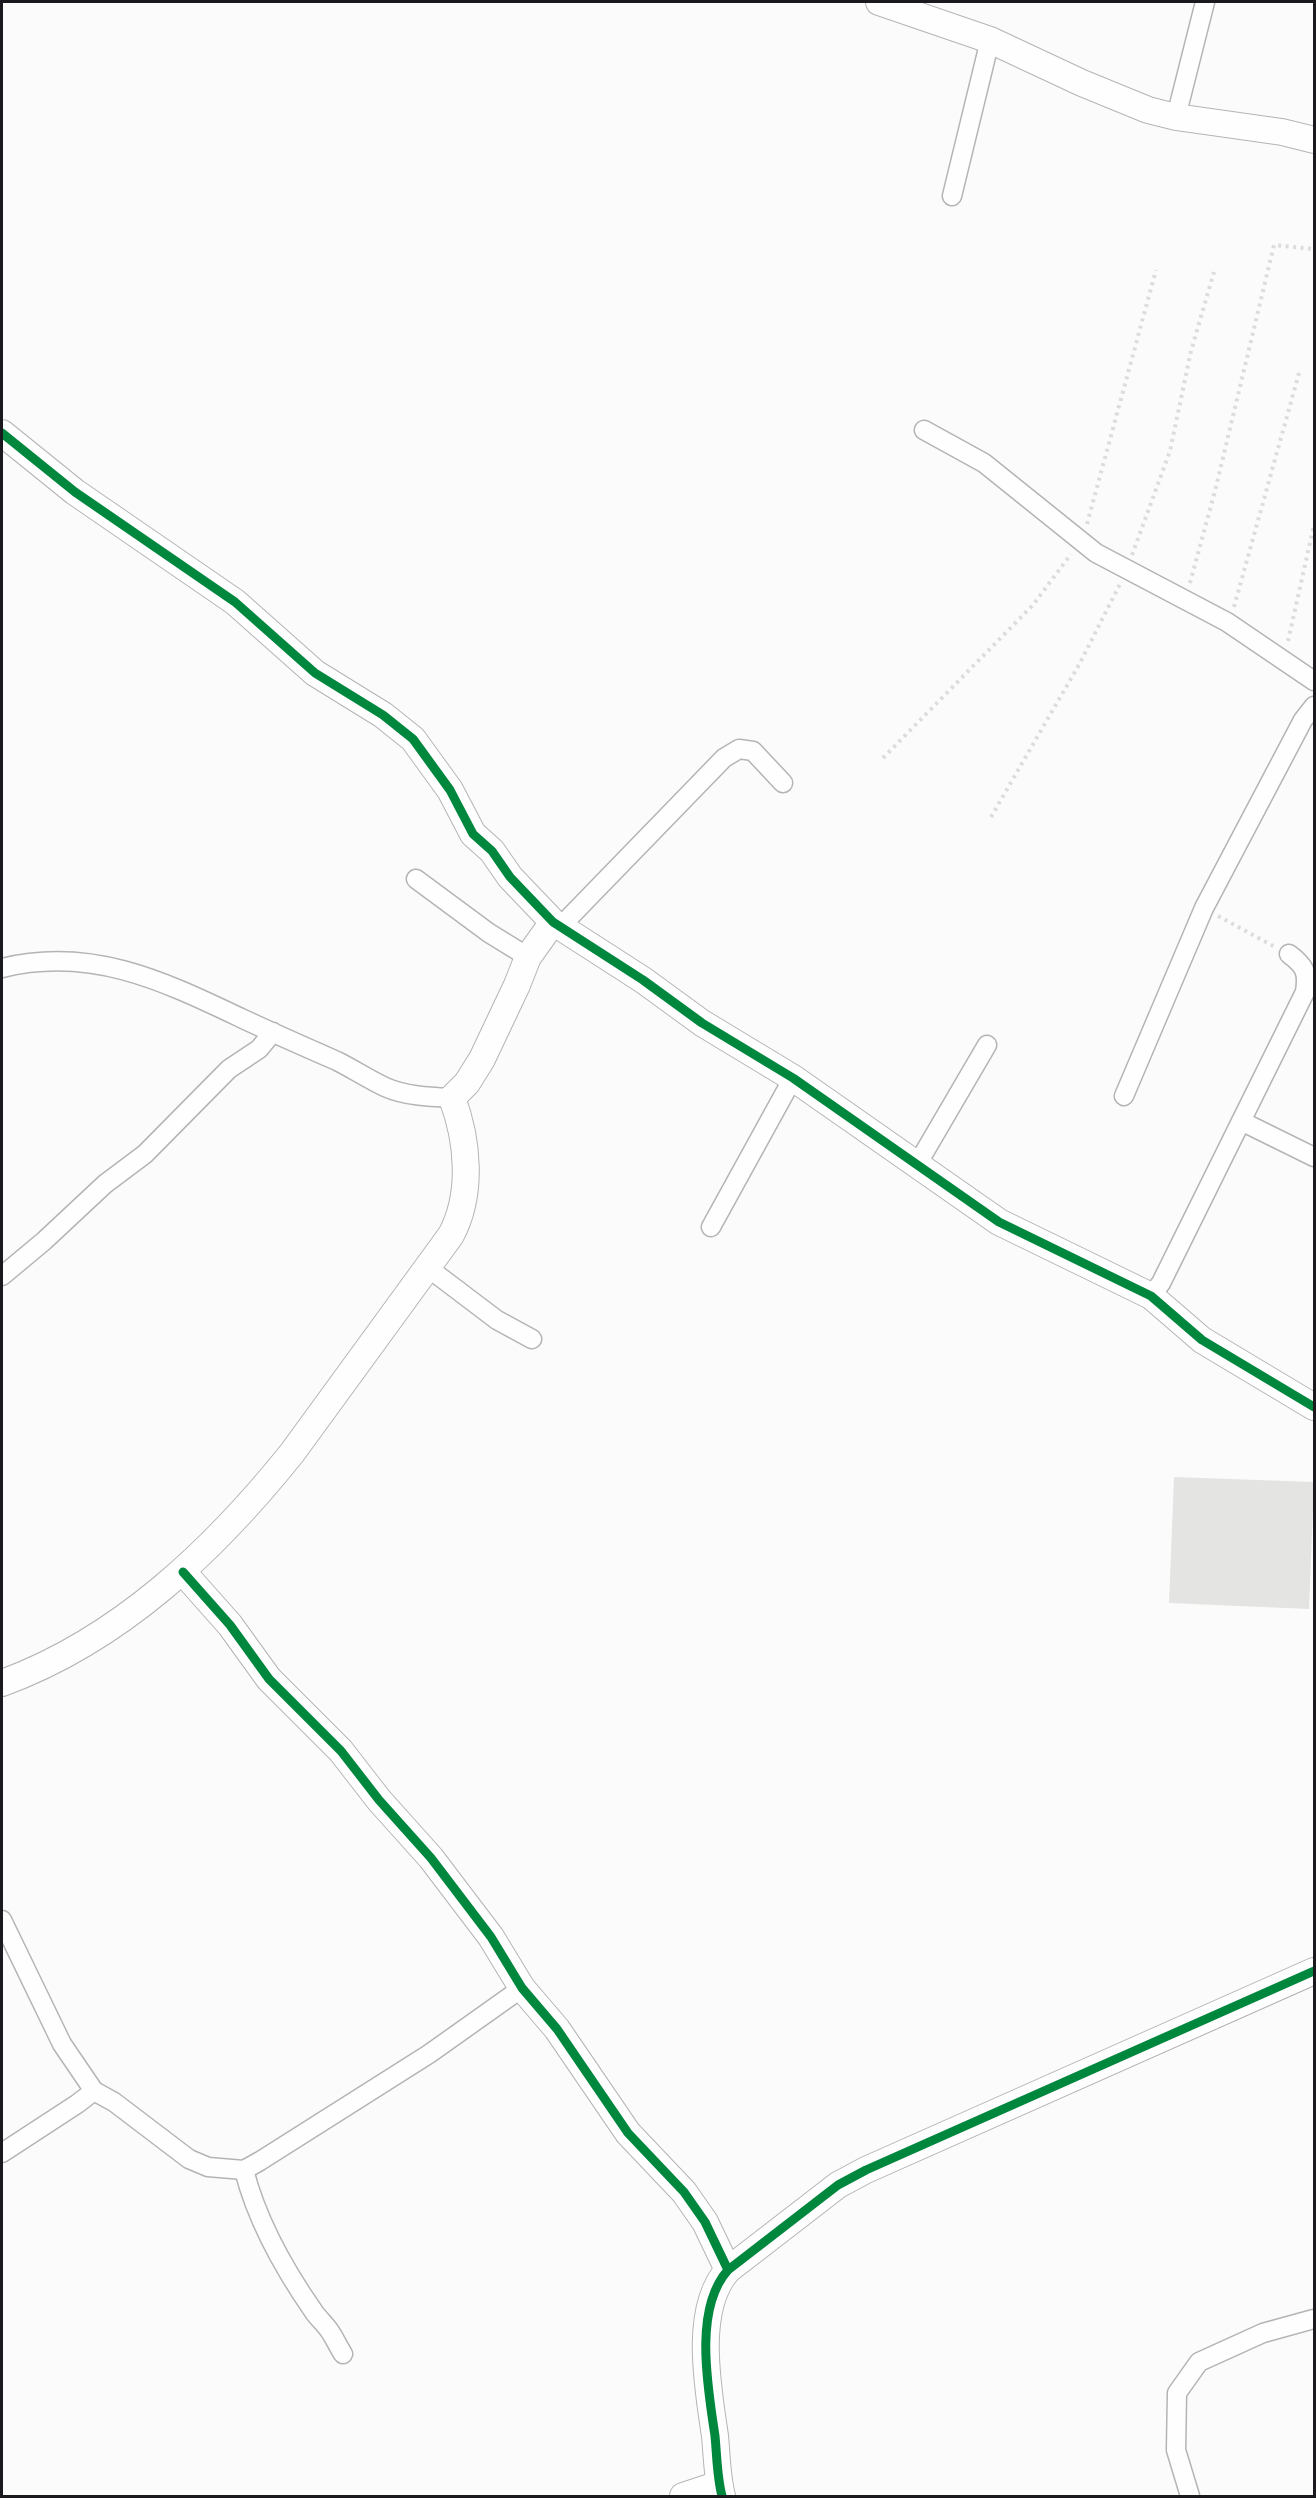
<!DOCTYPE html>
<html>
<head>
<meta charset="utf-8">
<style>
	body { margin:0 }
	#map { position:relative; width:1316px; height:2498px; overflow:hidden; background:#fcfbfc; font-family:"Archivo Narrow",sans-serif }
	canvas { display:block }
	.frame { position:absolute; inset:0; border:3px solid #1b181e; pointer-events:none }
</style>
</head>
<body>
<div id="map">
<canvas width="1316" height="2498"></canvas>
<div class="frame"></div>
</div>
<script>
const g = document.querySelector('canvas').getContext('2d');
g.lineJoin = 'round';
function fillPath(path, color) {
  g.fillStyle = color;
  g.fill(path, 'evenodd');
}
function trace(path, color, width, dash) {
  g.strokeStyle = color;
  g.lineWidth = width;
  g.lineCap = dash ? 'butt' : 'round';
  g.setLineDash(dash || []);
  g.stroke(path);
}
const building = new Path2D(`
	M1174,1477L1314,1482L1309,1609L1169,1603Z`);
const path = new Path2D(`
	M1087,524L1156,270
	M1132,555L1170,451L1191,351L1214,272
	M1190,583L1215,491L1274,245L1314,249
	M1234,607L1299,373
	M1288,641L1314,525
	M883,758L1033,605L1071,554
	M991,817L1080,663L1120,584
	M1218,916L1275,947`);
const street = new Path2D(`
	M1176,117L1205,2
	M952,196L990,40
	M924,430L984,463L1096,553L1227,622L1314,681
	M416,879L489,933L528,957
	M560,927L724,758L739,749L753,751L783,783
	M2,968C91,946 163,981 241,1018C273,1033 305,1047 337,1061C353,1069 368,1079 385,1087C405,1096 430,1097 452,1098
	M1124,1096L1204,908L1303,720L1314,706
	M1241,1121L1314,1157
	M918,1163L987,1045
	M711,1227L793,1078
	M427,1267L497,1320L532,1339
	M2,1276L44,1241L105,1184L145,1154L229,1069L259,1049L273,1032
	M1151,1296L1161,1283L1305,992C1308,972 1305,966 1289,954
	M2,1920L62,2044L94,2091L114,2102L189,2159L208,2167L244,2170L260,2161L429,2054L522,1988
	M2,2153L77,2104L94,2091
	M244,2170C257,2221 284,2269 314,2312C318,2318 324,2323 329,2330C334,2337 338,2346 343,2354
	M1190,2496L1176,2450L1177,2393L1199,2362L1263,2333L1314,2319`);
const secondary = new Path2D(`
	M879,2L990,40L1082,83L1148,110L1176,117L1282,132L1314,140
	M2,433L75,492L235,602L315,673L383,715L413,739L450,790L473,834L492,851L510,877L553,922L643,980L702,1023L793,1078L999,1222L1151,1296L1202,1340L1314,1407
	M183,1572L230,1625L269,1679L341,1751L379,1800L431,1858L491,1937L522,1988L557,2029L628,2133L684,2192L705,2222L728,2270
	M2,1683C120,1640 215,1549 292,1453L451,1235C473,1194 468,1140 452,1098L467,1083L482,1059L517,985L528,957L553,922
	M683,2496L719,2484
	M722,2496C717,2477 717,2457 715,2436C708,2388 693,2309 728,2270L838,2185L866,2170L1314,1971`);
const cycleway = new Path2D(`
	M2,433L75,492L235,602L315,673L383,715L413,739L450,790L473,834L492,851L510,877L553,922L643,980L702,1023L793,1078L999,1222L1151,1296L1202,1340L1314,1407
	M183,1572L230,1625L269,1679L341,1751L379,1800L431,1858L491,1937L522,1988L557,2029L628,2133L684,2192L705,2222L728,2270
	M722,2496C717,2477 717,2457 715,2436C708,2388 693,2309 728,2270L838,2185L866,2170L1314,1971`);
fillPath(building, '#e4e4e2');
trace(street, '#b4b3b6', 21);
trace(secondary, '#b4b3b6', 28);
trace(path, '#dcdcdc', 4, [3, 4.5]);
trace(street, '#fffeff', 18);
trace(secondary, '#fffeff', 26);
trace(cycleway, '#00873e', 9);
</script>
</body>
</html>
